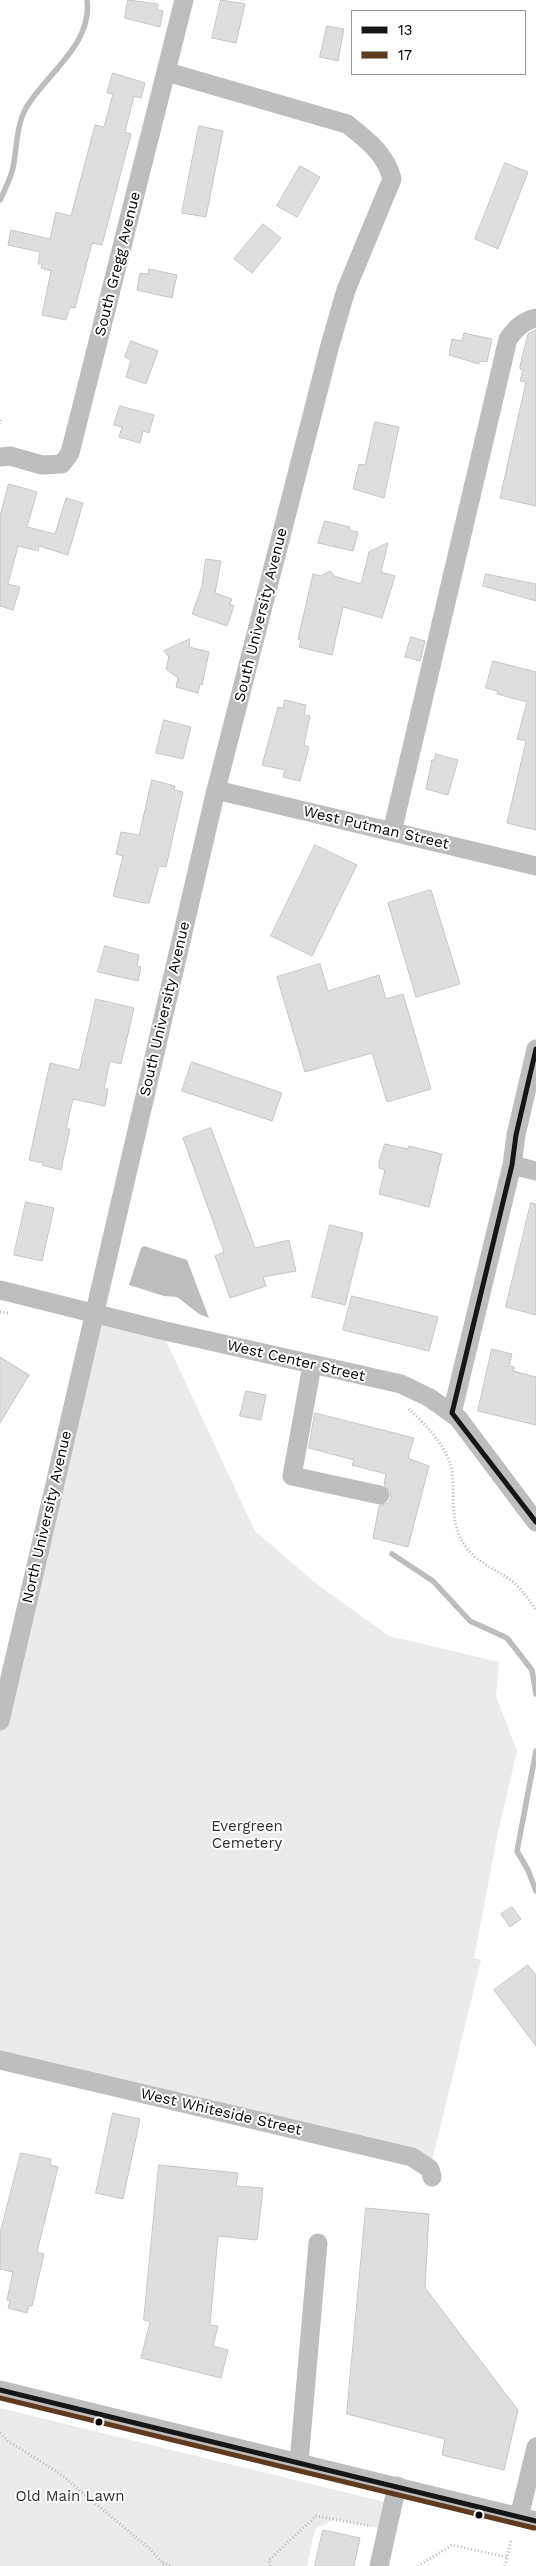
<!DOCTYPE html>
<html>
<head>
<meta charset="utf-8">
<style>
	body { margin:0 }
	#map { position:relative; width:536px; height:2566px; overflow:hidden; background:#fff; font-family:"Work Sans",sans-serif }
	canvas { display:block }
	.legend { position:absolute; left:351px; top:10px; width:175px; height:65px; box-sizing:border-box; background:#fff; border:1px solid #999; margin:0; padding:6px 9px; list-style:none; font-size:15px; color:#000 }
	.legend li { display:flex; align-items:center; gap:10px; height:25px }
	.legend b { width:25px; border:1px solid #999 }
</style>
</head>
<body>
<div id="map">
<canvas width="536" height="2566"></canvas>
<ul class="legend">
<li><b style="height:6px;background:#161616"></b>13</li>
<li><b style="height:6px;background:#603a1f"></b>17</li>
</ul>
</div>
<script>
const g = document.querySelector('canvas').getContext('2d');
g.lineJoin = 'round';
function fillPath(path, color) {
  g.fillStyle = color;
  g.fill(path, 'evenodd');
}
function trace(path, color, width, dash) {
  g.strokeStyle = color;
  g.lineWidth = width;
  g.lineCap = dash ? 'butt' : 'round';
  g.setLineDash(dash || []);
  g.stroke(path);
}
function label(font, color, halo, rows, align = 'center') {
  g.font = font + ' "Work Sans",sans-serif';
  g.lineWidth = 4;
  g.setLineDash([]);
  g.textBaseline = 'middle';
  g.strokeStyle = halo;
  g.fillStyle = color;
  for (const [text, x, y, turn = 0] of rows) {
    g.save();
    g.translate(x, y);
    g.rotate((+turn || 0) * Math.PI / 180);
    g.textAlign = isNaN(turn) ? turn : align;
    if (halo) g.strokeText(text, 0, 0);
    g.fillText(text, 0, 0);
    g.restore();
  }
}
const green = new Path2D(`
	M94,1313L161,1330L255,1531L318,1585L389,1636L499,1662L496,1696L517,1751L498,1832L474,1958L481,1960L430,2169L0,2060V1721Z
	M0,2408L393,2504L388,2530L335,2519L315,2529L307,2566H0Z`);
const water = new Path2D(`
	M144,1246L187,1260L209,1318L199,1314L177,1297L164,1296L129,1285L141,1248Z`);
const stream = new Path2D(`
	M0,200C5,190 10,179 13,168C17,148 16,126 26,108C46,74 93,44 87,0
	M392,1554L433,1581L470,1621L507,1638L532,1670L536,1694
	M536,1751L517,1851L528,1870L536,1891`);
const building = new Path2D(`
	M128,0L158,4L157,10L163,11L160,27L125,18Z
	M221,0L245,4L236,43L212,38Z
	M327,26L344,29L338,61L320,57Z
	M113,73L145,83L141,98L134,96L125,132L131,134L102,245L92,243L75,308L70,307L66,320L42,315L51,271L41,268L42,264H38L40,252L8,245L11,230L50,239L56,212L71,216L95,125L104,127L113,94L107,93Z
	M199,126L223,131L206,217L182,213Z
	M505,163L528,172L498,249L475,239Z
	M300,166L320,177L297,217L277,206Z
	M263,224L281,238L252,273L234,259Z
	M149,269L177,275L172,298L137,290L140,273L148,274Z
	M536,330V506L500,498L526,382L520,381L523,370L520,369V366L528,334Z
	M464,333L492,339L487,362L479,361V364L449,355L452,339L462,341Z
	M131,341L158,351L146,384L126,377L131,360L125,357Z
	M120,406L154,415L149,433L143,431L140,443L119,437L122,427L114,425Z
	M375,422L399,427L384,498L353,489L359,464L365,465Z
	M9,484L37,492L27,527L55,534L66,498L83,503L68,555L39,546L38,551L18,546L8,584L20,587L13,610L0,606V516Z
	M325,521L350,527L349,530L358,532L353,551L318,543Z
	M388,543L381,572L395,576L382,618L343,607L332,655L299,647L301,640L298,639L313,574L321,576L330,571L334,576L361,584L369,552Z
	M206,559L221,561L215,593L232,599L230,604L234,606L227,626L192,614L202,586Z
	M486,574L536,584V601L483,586Z
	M411,637L425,641L420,661L405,657Z
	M190,639L189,647L209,652L202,685L200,684L198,693L176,687L178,678L166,669L169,657L164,651Z
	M493,661L536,672V830L507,823L526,741L517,739L527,702L497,694L498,691L486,688Z
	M285,700L306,705L304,715L310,716L304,745L309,747L300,781L283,777L285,770L262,765L278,707L283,708Z
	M164,720L191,727L183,759L156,753Z
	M436,754L458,760L448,795L426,789L432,760H434Z
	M152,780L175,786L174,790L183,792L166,867L159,866L149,903H144L113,896L123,856L116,854L121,832L139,835Z
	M315,845L357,865L312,956L271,936Z
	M431,890L460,984L416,997L388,903Z
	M105,946L139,955L137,966L141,967L138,981L98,972Z
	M320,964L328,991L379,975L386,999L403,994L431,1089L387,1102L372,1053L305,1072L277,977Z
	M96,999L134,1008L121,1064L110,1061L104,1089H108L105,1106L73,1099L66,1129H70L61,1170L42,1165L43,1163L29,1160L50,1063L79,1070Z
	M192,1062L282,1093L272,1121L182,1091Z
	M211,1128L255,1248L289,1240L296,1271L263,1277L266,1286L230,1298L215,1256L224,1252L183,1138Z
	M385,1144L408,1149L409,1146L442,1154L429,1207L379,1194L385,1170L379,1168V1162Z
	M26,1202L54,1208L42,1261L14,1255Z
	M531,1203L536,1204V1315L506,1307Z
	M330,1225L363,1233L345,1305L312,1297Z
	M352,1296L438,1317L429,1351L343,1330Z
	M492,1349L512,1354L509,1366L514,1367L513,1371L536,1377V1425L478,1411Z
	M0,1357L29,1375L0,1423Z
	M246,1391L266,1395L261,1420L240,1416Z
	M315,1413L414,1438L408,1458L429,1466L408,1547L373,1538L379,1506L388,1503L391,1498L390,1491L384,1485L386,1474L352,1465L354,1460L309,1448Z
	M512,1907L521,1919L510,1927L501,1914Z
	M528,1965L536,1975V2046L494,1990Z
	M113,2113L140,2119L123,2199L96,2193Z
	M21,2153L51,2159L50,2165L58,2167L37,2252L44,2254L32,2306L29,2305L27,2313L8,2308L10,2300H7L13,2272L0,2269V2234Z
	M159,2165L238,2173L236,2186L263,2188L257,2240L218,2236L210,2325L218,2326L213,2346L228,2350L221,2378L141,2358L150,2322L144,2320Z
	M366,2208L429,2214L425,2288L518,2410L504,2470L442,2455L445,2439L347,2414Z
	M323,2530L360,2538L354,2566H315Z`);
const path = new Path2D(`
	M0,420V424
	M0,1312L9,1313
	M409,1409C426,1425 449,1448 452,1472C455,1498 449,1523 465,1546C476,1562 493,1568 508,1578C520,1587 528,1598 536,1610
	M0,2433L8,2441L59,2473L150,2549L165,2566
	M163,2562L171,2566
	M270,2566L269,2560L316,2516L371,2526
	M418,2566L452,2545L507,2557
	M505,2566L511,2541`);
const minor = new Path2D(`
	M0,457L10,456L42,465L62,464L70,453L184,0
	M216,790L536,866
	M392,832L508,339C516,328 523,321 536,318
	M512,1165L536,1171
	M0,1290L161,1330L401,1384L430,1398L458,1418L536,1522
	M312,1365L292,1476L380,1495
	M452,1413L512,1165L516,1135L536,1049
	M0,1721L216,790L330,345L346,290L392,179C386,154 366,139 347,124L167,72
	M0,2060L412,2157L430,2169L432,2177
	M0,2390L536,2521
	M299,2462L318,2243
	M519,2517L536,2447
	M379,2566L397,2486`);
const bus1 = new Path2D(`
	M536,1049L516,1135L512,1165L452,1413L536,1522
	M0,2390L536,2521`);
const bus2 = new Path2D(`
	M0,2398L534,2528`);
const markers = [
	[99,2422,4.5,"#000"],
	[479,2515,4.5,"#000"]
];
const streetNames = [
	["South Gregg Avenue",118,264,-76],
	["South University Avenue",261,615,-76],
	["West Putman Street",376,828,13],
	["South University Avenue",165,1009,-77],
	["West Center Street",296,1361,13],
	["North University Avenue",47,1517,-77],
	["West Whiteside Street",221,2112,13]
];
const parkNames = [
	["Evergreen",247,1827],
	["Cemetery",247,1844],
	["Old Main Lawn",70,2497]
];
fillPath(green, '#ebebeb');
fillPath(water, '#bdbdbd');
trace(stream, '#bdbdbd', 5.5);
fillPath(building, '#dedede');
trace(building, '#c6c6c6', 1);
trace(path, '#b9b9b9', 3, [1, 2.5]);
trace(minor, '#bebebe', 19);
trace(bus1, '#161616', 5);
trace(bus2, '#603a1f', 5);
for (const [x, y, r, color] of markers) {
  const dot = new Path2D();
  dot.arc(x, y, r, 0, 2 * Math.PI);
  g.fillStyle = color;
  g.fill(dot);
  trace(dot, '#fff', 2);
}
label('15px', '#000', '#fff', streetNames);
label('15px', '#313131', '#fff', parkNames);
</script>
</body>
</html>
